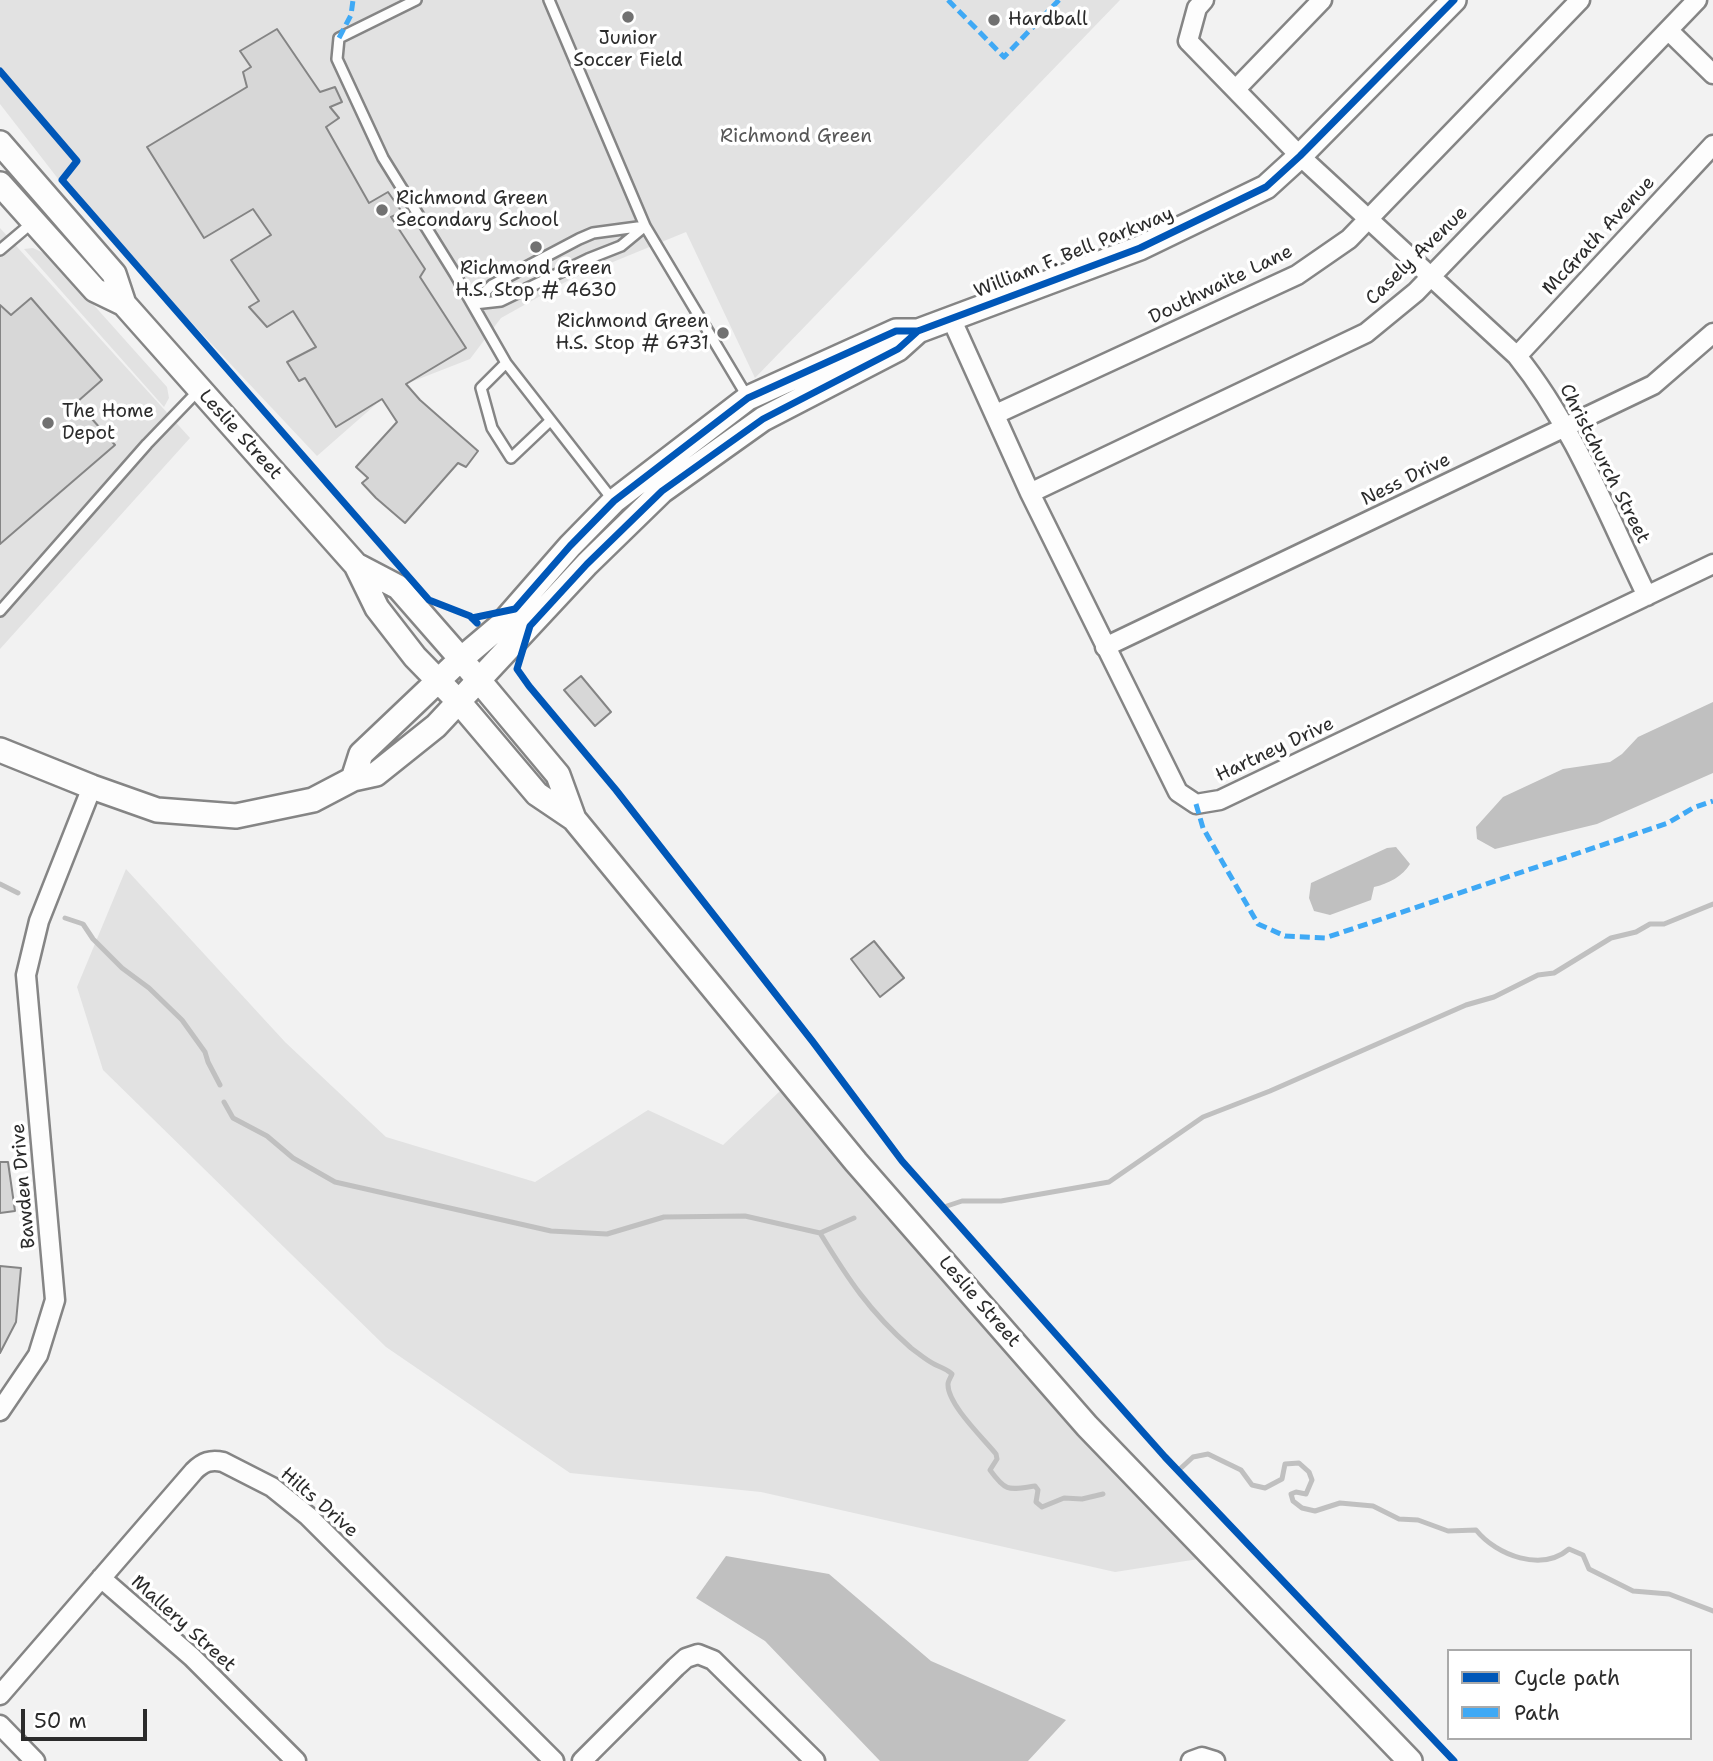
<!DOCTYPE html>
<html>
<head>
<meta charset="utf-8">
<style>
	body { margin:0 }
	#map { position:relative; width:1713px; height:1761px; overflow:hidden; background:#f2f2f2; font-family:"Shantell Sans",sans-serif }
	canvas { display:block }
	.legend { position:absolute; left:1447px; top:1649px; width:245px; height:91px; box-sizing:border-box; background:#fff; border:2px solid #aaa; margin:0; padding:9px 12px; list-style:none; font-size:21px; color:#2b2b2b }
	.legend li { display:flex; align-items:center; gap:14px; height:35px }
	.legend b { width:35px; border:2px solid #aaa }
	.scale { position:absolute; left:21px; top:1709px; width:126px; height:32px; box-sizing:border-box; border:4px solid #2b2b2b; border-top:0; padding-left:9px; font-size:21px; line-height:24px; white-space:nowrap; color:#2b2b2b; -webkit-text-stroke:5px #fff; paint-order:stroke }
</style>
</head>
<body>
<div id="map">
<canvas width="1713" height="1761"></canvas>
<ul class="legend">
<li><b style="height:9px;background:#0057b8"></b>Cycle path</li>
<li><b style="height:9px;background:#3fa9f5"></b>Path</li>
</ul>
<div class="scale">50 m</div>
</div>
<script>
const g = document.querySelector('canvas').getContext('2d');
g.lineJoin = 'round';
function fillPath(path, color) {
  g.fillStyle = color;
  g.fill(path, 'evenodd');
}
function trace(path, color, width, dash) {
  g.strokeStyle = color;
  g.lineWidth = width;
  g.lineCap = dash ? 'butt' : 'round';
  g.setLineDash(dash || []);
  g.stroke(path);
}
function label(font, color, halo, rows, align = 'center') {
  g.font = font + ' "Shantell Sans",sans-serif';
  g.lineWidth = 7;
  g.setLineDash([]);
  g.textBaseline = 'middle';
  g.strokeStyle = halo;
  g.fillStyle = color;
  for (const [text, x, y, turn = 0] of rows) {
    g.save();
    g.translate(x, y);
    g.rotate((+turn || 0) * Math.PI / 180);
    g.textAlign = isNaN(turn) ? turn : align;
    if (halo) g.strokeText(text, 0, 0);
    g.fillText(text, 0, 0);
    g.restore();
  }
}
const built = new Path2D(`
	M0,0H1120L755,378L686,232L569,280L501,318L470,359L406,384L382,399L317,456L66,189L0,104Z
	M0,228L190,438L0,649Z
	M33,248L50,256L167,387L169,398L164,407L24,249Z
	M126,869L285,1042L386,1137L535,1182L648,1110L723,1145L780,1091L1205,1558L1115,1572L761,1492L570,1473L386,1347L103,1070L77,987Z`);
const water = new Path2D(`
	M1713,702V773L1597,824L1495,849L1477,839L1476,827L1503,797L1563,769L1610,762L1622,754L1638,737Z
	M1396,847L1410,864C1403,876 1388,884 1374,887L1371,900L1330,915L1314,911L1309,898L1311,883L1387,848Z
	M726,1556L829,1574L931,1661L1066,1720L1028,1761H880L765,1641L696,1598Z`);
const stream = new Path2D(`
	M0,884L18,893
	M65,918L83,924L93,939L122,968L149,988L182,1020L205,1052L208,1062L220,1085
	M224,1102L233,1118L267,1136L293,1158L335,1182L551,1231L607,1234L664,1217L745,1216L820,1233L854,1218
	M947,1206L962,1201H1001L1109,1182L1203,1117L1270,1091L1466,1005L1494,997L1538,975L1554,973L1611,938L1636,932L1650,924H1664L1713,904
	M820,1233C848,1279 869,1311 911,1348C918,1353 926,1360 934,1364C941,1368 946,1368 952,1374C951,1377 948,1381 948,1384C947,1404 984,1439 996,1454L997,1459L990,1470C1006,1492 1008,1490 1035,1486L1038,1490L1036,1502L1042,1507L1064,1498L1082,1499L1103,1494
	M1181,1468L1193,1457L1208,1454L1241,1470L1252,1485L1265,1488L1282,1479L1285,1464L1299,1463L1309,1472L1312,1480L1306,1494L1296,1492L1291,1494L1293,1501L1302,1508L1315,1511L1340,1503L1373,1506L1399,1519L1418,1520L1448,1531L1476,1530C1497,1556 1542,1572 1569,1549L1583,1555L1589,1569L1633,1591L1669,1594L1713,1611`);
const building = new Path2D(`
	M277,29L320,92L335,87L342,102L330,107L339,118L326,127L369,203L388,192L402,212L391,217L425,269L420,277L466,348L406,384L420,400L478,451L466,467L458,463L405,523L376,498L362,483L368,478L356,467L397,422L382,399L336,427L305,378L299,381L287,362L316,347L293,311L267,327L249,307L259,301L231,260L271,235L253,209L204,238L147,147L247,87L243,72L251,67L240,51Z
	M31,298L102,380L77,402L115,445L0,544V305L11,315Z
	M581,676L611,712L595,726L564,690Z
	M874,941L904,978L880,997L851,959Z
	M0,1162H8L15,1211L0,1213Z
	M0,1266L21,1268L16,1322L0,1353Z`);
const lane = new Path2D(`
	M416,0L339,38L337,59L383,158L455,274L506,363L612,499
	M549,0L645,226L748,398
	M0,250L33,222
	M473,304L492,285L579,239L593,233L645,226
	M474,304L501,301L588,259L621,246L644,227
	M506,363L481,388L492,428L511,458L550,421
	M0,611L147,444L198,391`);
const street = new Path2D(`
	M1204,0L1197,8L1188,41L1300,156L1517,356C1574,427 1607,514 1647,596
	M1668,30L1713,74
	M1236,89L1322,0
	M951,318L1030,493L1178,792L1196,804L1220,800L1713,564
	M1517,356L1713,145
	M996,414L1297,275L1349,239L1580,0
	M1030,493L1366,333L1416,292L1697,0
	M1105,647L1653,385L1713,333
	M0,1411L38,1355L55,1300L26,975L39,921L92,787
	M101,1578L192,1657L296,1761
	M0,1695L194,1471C203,1462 211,1459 223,1462L272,1487L308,1516L554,1761
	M0,1725L35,1761
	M582,1761L676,1667L686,1658L698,1654L713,1660L815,1761
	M1191,1761L1202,1757L1215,1761`);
const secondary = new Path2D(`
	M0,143L114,274L124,304
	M0,184L95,290L124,304L356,565L377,608L415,657L459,702L537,794L574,819L856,1162L1087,1426L1410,1761
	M356,565L398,587L461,659L558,775L574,819
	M0,750L92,787L157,810L236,816L313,800L353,779L376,774L436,726L587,564L662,491L763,419L898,349L918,331
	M353,779L361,754L461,659L500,626L570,546L614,501L748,398L896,331H918L1140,248L1266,187L1300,156L1454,0`);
const quiet = new Path2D(`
	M948,0L1004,57L1059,0
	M339,38L351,15L353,0
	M1196,804L1203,828L1258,924L1285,936L1325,938L1668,823L1693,808L1713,801`);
const cycleway = new Path2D(`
	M0,71L77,161L62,180L429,600L470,616L477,623
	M918,331L898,349L763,419L662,491L587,564L530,626L517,669L529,686L616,790L813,1042L902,1161L1165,1457L1454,1761
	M472,618L515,609L570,546L614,501L748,398L896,331H918L1140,248L1266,187L1300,156L1454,0`);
const markers = [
	[628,17,7,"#717171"],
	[994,20,7,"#717171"],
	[382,210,7,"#717171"],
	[536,247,7,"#717171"],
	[723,333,7,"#717171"],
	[48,423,7,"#717171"]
];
const poiNames = [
	["Hardball",1008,20],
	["Junior",628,39,"center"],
	["Soccer Field",628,61,"center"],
	["Richmond Green",396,199],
	["Secondary School",396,221],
	["Richmond Green",536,269,"center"],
	["H.S. Stop # 4630",536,291,"center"],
	["Richmond Green",709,322,"right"],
	["H.S. Stop # 6731",709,344,"right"],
	["The Home",62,412],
	["Depot",62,434]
];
const parkNames = [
	["Richmond Green",796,137]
];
const streetNames = [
	["McGrath Avenue",1599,236,-47],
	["William F. Bell Parkway",1074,253,-22],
	["Casely Avenue",1417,256,-44],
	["Douthwaite Lane",1221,285,-26],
	["Leslie Street",240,435,48],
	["Christchurch Street",1604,464,63],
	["Ness Drive",1406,480,-26],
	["Hartney Drive",1275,750,-25],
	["Bawden Drive",24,1186,-95],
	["Leslie Street",979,1302,49],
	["Hilts Drive",319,1503,41],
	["Mallery Street",183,1624,42]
];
fillPath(built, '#e2e2e2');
fillPath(water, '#c0c0c0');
trace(stream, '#c0c0c0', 5);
fillPath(building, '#d7d7d7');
trace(building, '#858585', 2);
trace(lane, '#858585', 14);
trace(street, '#858585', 23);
trace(secondary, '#858585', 28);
trace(lane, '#fdfdfd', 9);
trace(street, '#fdfdfd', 18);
trace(secondary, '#fdfdfd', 23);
trace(quiet, '#3fa9f5', 5, [10, 5]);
trace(cycleway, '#0057b8', 7);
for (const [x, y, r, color] of markers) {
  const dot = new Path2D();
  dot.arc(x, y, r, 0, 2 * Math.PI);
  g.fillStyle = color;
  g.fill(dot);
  trace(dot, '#fff', 2.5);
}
label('19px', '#2b2b2b', '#fff', poiNames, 'left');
label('19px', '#565656', '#fff', parkNames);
label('19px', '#2b2b2b', '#fff', streetNames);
</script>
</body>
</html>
